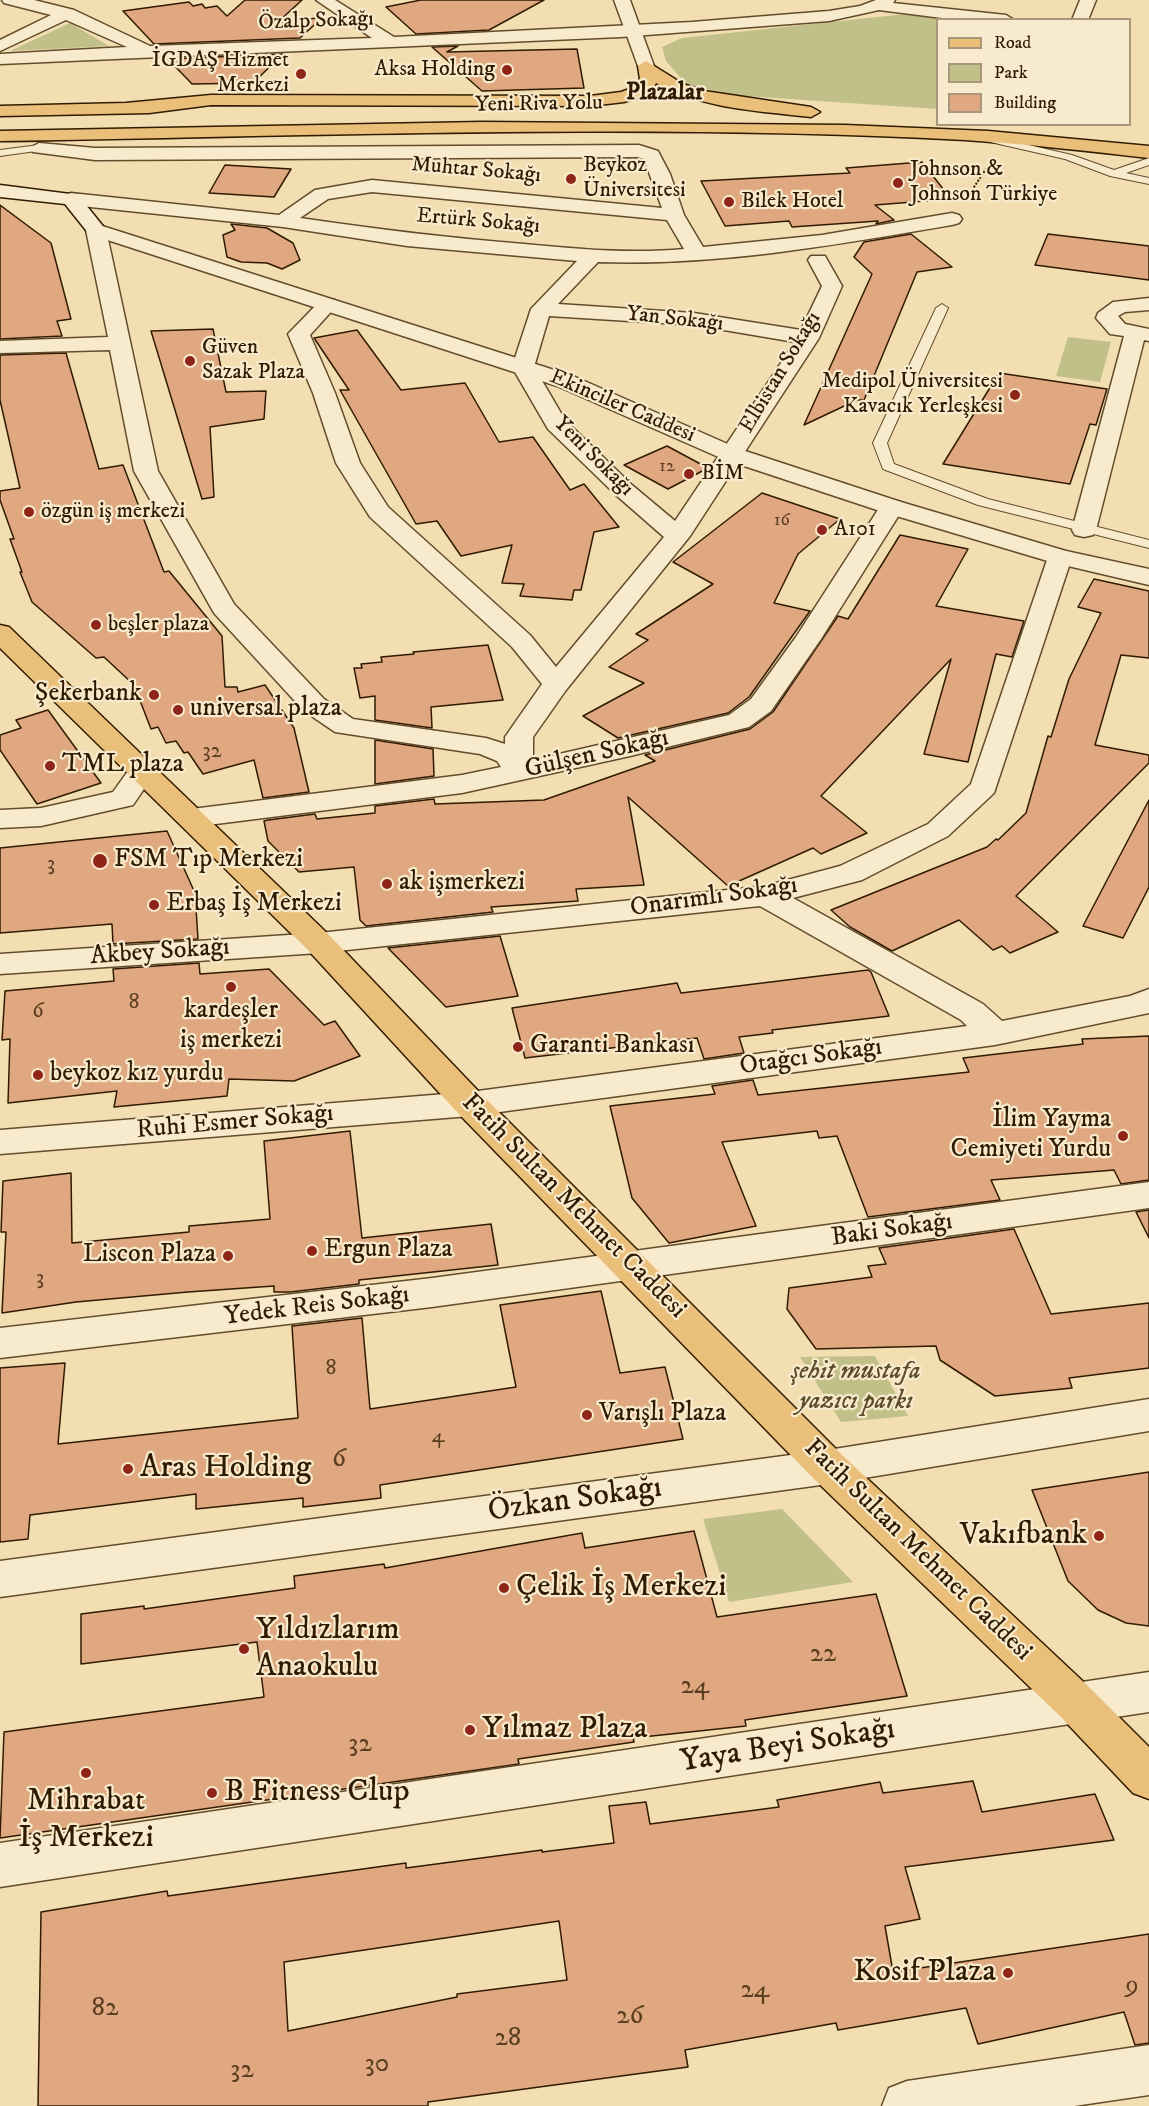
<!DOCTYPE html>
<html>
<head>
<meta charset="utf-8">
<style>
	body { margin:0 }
	#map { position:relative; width:1149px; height:2106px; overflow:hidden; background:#f3deb2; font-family:"IM FELL DW Pica",serif }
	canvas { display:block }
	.legend { position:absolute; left:936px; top:18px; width:195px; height:108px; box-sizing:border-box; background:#f7eacd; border:2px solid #a8977b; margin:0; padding:8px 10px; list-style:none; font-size:18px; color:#311b00 }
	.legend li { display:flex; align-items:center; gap:12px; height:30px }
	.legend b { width:30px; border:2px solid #a8977b }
</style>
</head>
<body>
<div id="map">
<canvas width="1149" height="2106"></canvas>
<ul class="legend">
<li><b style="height:8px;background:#eabf79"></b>Road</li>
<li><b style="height:16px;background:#c0c088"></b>Park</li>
<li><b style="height:16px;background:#dfa880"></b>Building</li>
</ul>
</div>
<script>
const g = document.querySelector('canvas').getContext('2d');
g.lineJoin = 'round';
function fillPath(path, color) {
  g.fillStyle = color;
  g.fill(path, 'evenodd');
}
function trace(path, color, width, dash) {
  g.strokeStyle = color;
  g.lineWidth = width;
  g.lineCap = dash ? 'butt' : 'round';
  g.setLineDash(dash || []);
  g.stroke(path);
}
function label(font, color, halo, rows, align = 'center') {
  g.font = font + ' "IM FELL DW Pica",serif';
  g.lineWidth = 4.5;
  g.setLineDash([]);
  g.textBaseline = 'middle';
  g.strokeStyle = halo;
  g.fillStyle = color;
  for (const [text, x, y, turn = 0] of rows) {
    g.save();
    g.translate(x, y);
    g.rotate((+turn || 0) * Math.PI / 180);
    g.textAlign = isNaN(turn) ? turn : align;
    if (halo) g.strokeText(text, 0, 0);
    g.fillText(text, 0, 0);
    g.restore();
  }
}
const green = new Path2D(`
	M915,13L976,19L938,20L937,109L730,95L686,84L666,61L662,47L682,38Z
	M70,23L109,46L10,51Z
	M1068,337L1111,342L1100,382L1056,376Z
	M875,1356L908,1416L841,1422L800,1357Z
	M782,1509L853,1582L729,1602L703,1519Z`);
const building = new Path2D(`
	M245,0H302L276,24L323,17L300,38L154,44L123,11L189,2L193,6L202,4L205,8L217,6L227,16Z
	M421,0H544L489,30L416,34L386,7Z
	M458,46L447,52L577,49L584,88L482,91L432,47Z
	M283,54L253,83L192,84L168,59Z
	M922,162L951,199L875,205L894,220L876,224L878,221L792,227L789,221L725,226L701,181L850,173L846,168Z
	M225,165L291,169L274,197L209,193Z
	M0,205L51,243L71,319L57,321L62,336L0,339Z
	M231,224L267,228L293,243L300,260L282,269L267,263L241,262L227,257L223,235L235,230Z
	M911,234L952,267L917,272L864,400H857L804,425L872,274L854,257L864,242Z
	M1048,234L1149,246V280L1035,265Z
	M213,329L226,392L266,391L264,419L210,427L214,497L202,499L151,331Z
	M357,330L401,390L465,383L499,442L533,437L570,490L584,484L619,527L594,532L581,590H574L572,600L520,596L524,584L502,583L512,545L461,556L437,521L416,524L340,390H349L314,338Z
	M66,353L99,469L123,465L164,572L169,571L222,636L225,687H237L238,692L265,685L294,728L309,792L263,798L254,760L203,774L188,752L184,753L176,741L166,743L158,727L151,729L134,685L104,657L96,658L32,602L20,572H22L10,539H14L0,500V491L20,488L0,400V355Z
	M999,373L1107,389L1096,425L1090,424L1070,484L943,464Z
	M667,446L708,468L668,489L624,465Z
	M762,493L840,519L798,554L774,603L810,611L749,697L728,713L618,738L583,716L644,683L609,667L648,640L636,634L713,584L673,562Z
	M900,535L968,549L936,606L1024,621L1012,657L996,654L968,762L924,754L951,659L821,796L867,833L821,854L813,848L728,886L628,797L644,885L576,889L578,901L491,907L493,912L366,926L360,920L354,867L299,872L268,841L264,821L268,820L315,814L317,819L375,813V806L434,799L435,804L544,800L655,761L645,755L750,729L773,712L838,616L848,619Z
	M1094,579L1149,591V658L1121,655L1095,745L1149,755V763L1016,896L1058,932L1010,953L1002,946L993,950L959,920L892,951L850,927L831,910L987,847L996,839L998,840L1026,813L1048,736L1051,737L1069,679L1101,613L1078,607Z
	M488,645L503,700L431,707L432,728L375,720V696L360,698L354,668H362L361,664L382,662L381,657L414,654L413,652Z
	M48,710L101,783L37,804L0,750V735L21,728L16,720Z
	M375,740L433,749L434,776L375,784Z
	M1149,800V887L1123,938L1083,926Z
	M167,831L195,893L198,939L113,944L112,924L0,933V848Z
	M500,936L518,996L446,1007L388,948Z
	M199,963L200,974L269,969L324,1025L335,1021L360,1056L294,1081L229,1079L227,1096L114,1107L117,1091L8,1103L10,1039L2,1040L5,991L114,981L113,969Z
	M868,970L871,972L889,1016L772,1030L773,1033L739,1037L744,1053L704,1059L697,1038L525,1058L512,1008L677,983L681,993Z
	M1149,1036V1180L1121,1184L1114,1170L991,1180L1000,1200L868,1217L837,1136L819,1138L817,1131L722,1142L756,1226L669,1243L632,1198L610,1106L715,1094L712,1086L753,1080L758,1095L969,1072L963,1058L1083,1044L1082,1039Z
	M350,1131L362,1238L491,1224L498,1265L359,1280V1284L290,1292H274V1286L188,1292L76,1302L2,1313L6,1232H1L3,1181L71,1173L72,1243L189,1232V1226L270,1219L264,1141Z
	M1149,1210V1238L1136,1212Z
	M1014,1229L1051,1314L1149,1303V1368L1069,1378L1072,1388L995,1396L940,1360L936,1346L816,1349L787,1309L789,1288L872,1277L868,1266L886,1264L879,1248Z
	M601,1291L620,1373L665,1367L683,1439L380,1485L381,1498L303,1507V1498L196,1509V1494L30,1515L28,1539L0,1542V1368L65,1363L58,1444L298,1418L292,1326L362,1318L370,1409L516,1387L500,1305Z
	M1149,1472V1626L1126,1623L1098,1610L1068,1581L1032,1490Z
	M694,1531L717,1617L876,1594L907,1696L745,1720L746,1726L633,1738L634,1742L518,1759L519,1764L0,1838L4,1732L264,1697L257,1642L81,1664V1614L144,1606V1609L295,1588L294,1576L384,1564L385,1568L582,1533L585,1548Z
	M973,1781L982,1812L1095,1794L1114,1840L905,1867L920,1919L885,1926L893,1972L1149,1934V2043L1135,2045L1124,2012L978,2044L966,2008L838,2030L836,2023L685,2050L688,2067L428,2102V2106H38L41,1912L167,1891L168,1896L406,1863V1868L542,1850V1852L614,1843L609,1806L646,1802L650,1824L779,1807L777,1800L880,1782L883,1793ZM559,1921L567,1980L457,1994V1997L288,2031L284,1962Z`);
const path = new Path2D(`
	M966,199L990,163`);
const service = new Path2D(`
	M981,134L1072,155L1114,170L1149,158V165L1126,173L1149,178V184L1110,176L1065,159L977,139V135Z
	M39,145L43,146V150L0,156V150Z
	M942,304L948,308L887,443L894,464L988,499L1149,540V548L978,505L883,469L873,443L936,308Z`);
const minor = new Path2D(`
	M2,0H34L74,10L150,46L372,38L316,0H335L394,37L692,22L829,11L860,6L876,0H895L893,3L1006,15L1014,20H958L879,10L829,21L621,37L0,64V54L127,47L66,20L0,51V40L51,15L4,3Z
	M1080,0H1096L1088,20H1072Z
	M39,143L95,148L639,145L658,151L660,155L670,174L684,215L703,247L822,235L952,213L959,215L962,219L959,223L952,225C836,245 717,266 598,262L558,304L694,313L801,330L822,286L808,260L811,256H825L842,286L819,338L690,536L566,690L533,737V760L729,715L751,699L796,637L883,502L892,500L901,502L904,507L821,639L771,711L749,727L630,756L462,793L192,827L182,824L177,818L182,812L192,809L462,775L501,767L497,761L480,754L335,732L304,711L214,613L134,471L110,350L0,353V341L108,337L86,230L89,226H103L106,230L158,471L234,604L324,699L353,719L486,738L505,744V737L542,684L512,647L370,517L336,463L313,393L288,334L321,300H335L338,304L310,335L335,393L360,463L388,507L530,635L556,667L664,537L616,495L548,429L512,367L531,309L577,261L407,246L283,227L71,205L61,199L64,195L71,193L279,215L315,190L372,180L662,208L644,159L637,157L95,160L33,152L30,148ZM372,192L667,220L684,249C630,254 577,249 524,244C449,238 375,229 300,218L328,199ZM549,316L694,325L795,342L675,521L632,485L565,420L534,367Z
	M1149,298V310L1125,312L1118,316L1125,324L1149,329V341L1144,340L1096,530L1093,535L1084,537L1075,535L1072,530L1124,336L1110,334L1096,318L1098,313L1113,302Z
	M1060,550L1069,552L1072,557L994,793L948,836L862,880L793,898L983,1004L1002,1021L1130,996L1149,989V1013L995,1045L470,1116L0,1154V1130L470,1092L967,1026L961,1020L760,906L319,953L0,974V954L319,933L765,886L840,866L928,824L971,784L1048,557L1051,552Z
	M143,761L153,764L157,770L133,805L41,826L0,828V810L41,808L113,792L133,764Z
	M1149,1182V1208L432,1307L0,1358V1328L432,1278Z
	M1149,1399V1431L828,1484L0,1597V1561L828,1450Z
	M1149,1672V1712L0,1887V1843Z
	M1149,2045V2095L1074,2106H882L889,2088L907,2081Z`);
const tertiary = new Path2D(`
	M614,0H630L654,66L652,70L646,71L638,66Z
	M96,224L573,376L739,449L901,502L1066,551L1149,569V585L1051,562L883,512L723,459L557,386L89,234L86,230Z`);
const secondary = new Path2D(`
	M0,185L78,195L106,230L103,234H89L65,204L0,197Z`);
const primary = new Path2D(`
	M0,625L9,627L330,936L482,1095L842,1455L1091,1689L1149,1747V1799L1133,1793L1061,1717L814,1479L458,1113L308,950L0,648Z`);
const trunk = new Path2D(`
	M646,61L683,84L704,91L811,107L820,112L811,117C759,111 703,109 656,83L651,93L624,102L590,106L211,105L149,113L0,116V106L126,103L211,95L590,96L621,92L638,86L640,79L638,66Z
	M482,122L845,125L988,131L1149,146V158C1088,151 1026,144 965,140C644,123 321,136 0,141V131Z`);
const markers = [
	[507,70,6,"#8f2418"],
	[301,74,6,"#8f2418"],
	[571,179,6,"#8f2418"],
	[898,183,6,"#8f2418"],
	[729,202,6,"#8f2418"],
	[190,361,6,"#8f2418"],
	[1015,395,6,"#8f2418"],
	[689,474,6,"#8f2418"],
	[29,512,6,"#8f2418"],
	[822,530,6,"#8f2418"],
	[96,625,6,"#8f2418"],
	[154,695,6,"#8f2418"],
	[178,710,6,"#8f2418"],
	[50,766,6,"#8f2418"],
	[100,861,8,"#8f2418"],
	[387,884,6,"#8f2418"],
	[154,905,6,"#8f2418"],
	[231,987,6,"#8f2418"],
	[518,1047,6,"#8f2418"],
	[38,1075,6,"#8f2418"],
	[1123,1136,6,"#8f2418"],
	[312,1251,6,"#8f2418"],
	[228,1256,6,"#8f2418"],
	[587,1415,6,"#8f2418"],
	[128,1469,6,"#8f2418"],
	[1099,1536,6,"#8f2418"],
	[504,1588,6,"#8f2418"],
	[244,1649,6,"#8f2418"],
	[470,1730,6,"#8f2418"],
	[86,1773,6,"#8f2418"],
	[212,1793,6,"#8f2418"],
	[1008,1973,6,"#8f2418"]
];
const farNumbernames = [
	["12",667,467],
	["16",782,521]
];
const farStreetnames = [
	["Özalp Sokağı",316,22,-2],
	["Yeni Riva Yolu",539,105,-1],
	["Muhtar Sokağı",476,171,5],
	["Ertürk Sokağı",478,222,5],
	["Yan Sokağı",675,320,6],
	["Elbistan Sokağı",781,373,-59],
	["Ekinciler Caddesi",622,407,23],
	["Yeni Sokağı",593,457,45]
];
const farPoinames = [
	["İGDAŞ Hizmet",289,61,"right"],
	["Merkezi",289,86,"right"],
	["Aksa Holding",495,70,"right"],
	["Beykoz",583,166],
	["Üniversitesi",583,191],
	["Johnson &",910,170],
	["Johnson Türkiye",910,195],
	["Bilek Hotel",741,202],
	["Güven",202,348],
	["Sazak Plaza",202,373],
	["Medipol Üniversitesi",1003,382,"right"],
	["Kavacık Yerleşkesi",1003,407,"right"],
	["BİM",701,474],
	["özgün iş merkezi",41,512],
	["A101",834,530],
	["beşler plaza",108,625]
];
const numberNames = [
	["32",212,752],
	["3",51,865],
	["8",134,1003],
	["6",38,1012],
	["3",40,1279],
	["8",331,1369],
	["4",438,1437]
];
const farQuarternames = [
	["Plazalar",665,94]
];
const poiNames = [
	["Şekerbank",142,695,"right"],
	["universal plaza",190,710],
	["TML plaza",62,766],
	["FSM Tıp Merkezi",114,861],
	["ak işmerkezi",399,884],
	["Erbaş İş Merkezi",166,905],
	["kardeşler",231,1012,"center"],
	["iş merkezi",231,1042,"center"],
	["Garanti Bankası",530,1047],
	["beykoz kız yurdu",50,1075],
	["İlim Yayma",1111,1121,"right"],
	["Cemiyeti Yurdu",1111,1151,"right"],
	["Ergun Plaza",324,1251],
	["Liscon Plaza",216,1256,"right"],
	["Varışlı Plaza",599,1415]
];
const streetNames = [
	["Gülşen Sokağı",597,755,-13],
	["Onarımlı Sokağı",714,898,-8],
	["Akbey Sokağı",160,953,-4],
	["Otağcı Sokağı",811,1058,-8],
	["Ruhi Esmer Sokağı",235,1123,-5],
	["Fatih Sultan Mehmet Caddesi",573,1207,45],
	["Baki Sokağı",892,1231,-8],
	["Yedek Reis Sokağı",317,1307,-7],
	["Fatih Sultan Mehmet Caddesi",917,1551,44]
];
const parkNames = [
	["şehit mustafa",856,1373],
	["yazıcı parkı",856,1403]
];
const nearNumbernames = [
	["6",339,1460],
	["22",823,1655],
	["24",695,1687],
	["32",360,1745],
	["9",1132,1986],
	["24",755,1991],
	["82",105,2009],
	["26",630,2017],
	["28",508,2039],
	["30",377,2065],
	["32",242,2071]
];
const nearPoinames = [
	["Aras Holding",140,1469],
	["Vakıfbank",1087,1536,"right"],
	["Çelik İş Merkezi",516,1588],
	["Yıldızlarım",256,1631],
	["Anaokulu",256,1668],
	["Yılmaz Plaza",482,1730],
	["B Fitness Clup",224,1793],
	["Mihrabat",86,1802,"center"],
	["İş Merkezi",86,1839,"center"],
	["Kosif Plaza",996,1973,"right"]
];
const nearStreetnames = [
	["Özkan Sokağı",575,1501,-8],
	["Yaya Beyi Sokağı",788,1747,-9]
];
fillPath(green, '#c0c088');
fillPath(building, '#dfa880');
trace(building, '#311b00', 1.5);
trace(service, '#624c2c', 2);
trace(minor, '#624c2c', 3);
trace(tertiary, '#624c2c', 3);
trace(secondary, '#311b00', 3);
trace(primary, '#311b00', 3);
trace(trunk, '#311b00', 3);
trace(path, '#311b00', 2, [2, 1.5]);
fillPath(service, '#f7eacd');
fillPath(minor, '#f7eacd');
fillPath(tertiary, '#f7eacd');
fillPath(secondary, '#f7eacd');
fillPath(primary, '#eabf79');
fillPath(trunk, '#eabf79');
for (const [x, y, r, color] of markers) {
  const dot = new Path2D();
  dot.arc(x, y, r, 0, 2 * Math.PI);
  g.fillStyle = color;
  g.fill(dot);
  trace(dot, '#f7eacd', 2);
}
label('18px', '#5c3e20', null, farNumbernames);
label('22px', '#311b00', '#f7eacd', farStreetnames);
label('22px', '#311b00', '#f7eacd', farPoinames, 'left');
label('22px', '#5c3e20', null, numberNames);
label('bold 24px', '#311b00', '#f7eacd', farQuarternames);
label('26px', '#311b00', '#f7eacd', poiNames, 'left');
label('26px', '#311b00', '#f7eacd', streetNames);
label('italic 26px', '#5c4d29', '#f7eacd', parkNames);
label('27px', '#5c3e20', null, nearNumbernames);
label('32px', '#311b00', '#f7eacd', nearPoinames, 'left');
label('32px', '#311b00', '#f7eacd', nearStreetnames);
</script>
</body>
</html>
